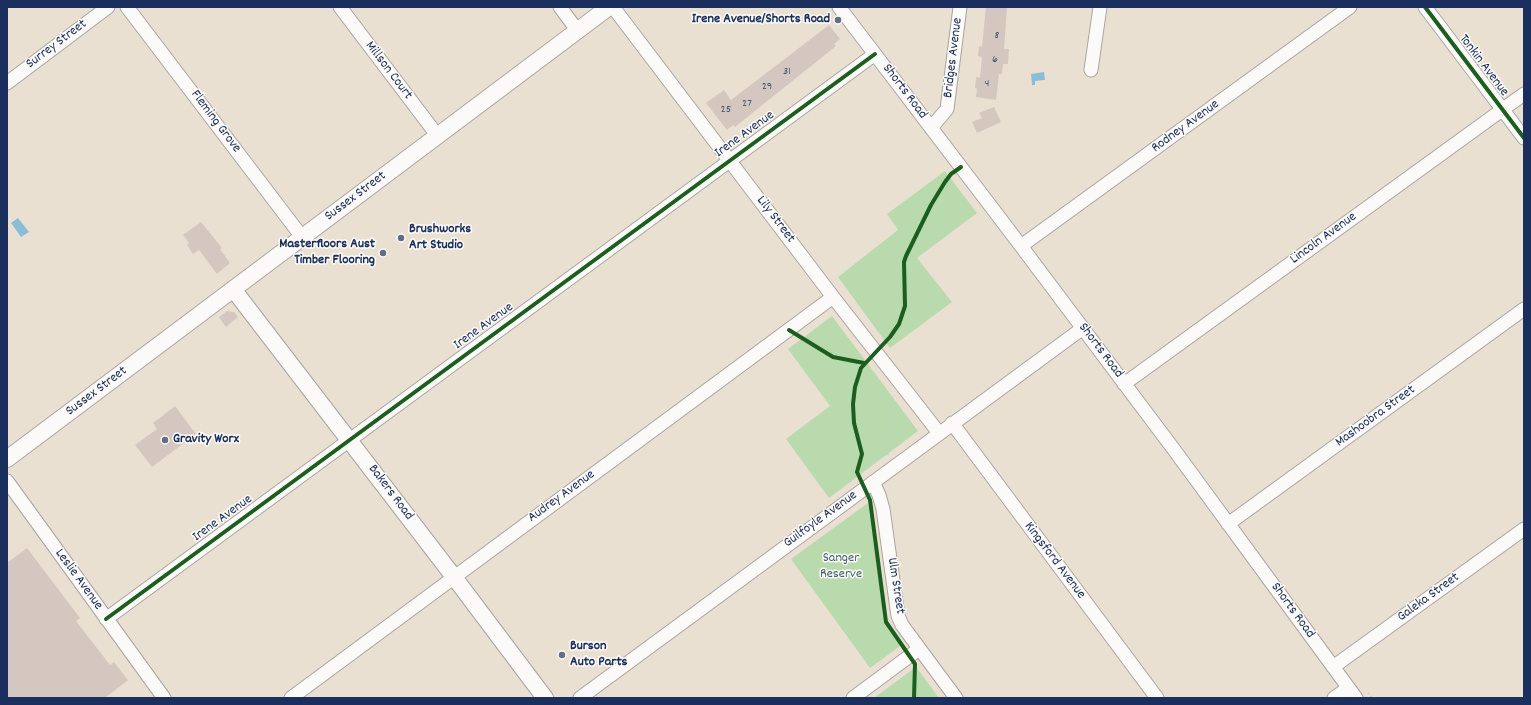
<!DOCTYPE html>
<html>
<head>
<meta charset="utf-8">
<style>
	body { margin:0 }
	#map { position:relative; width:1531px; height:705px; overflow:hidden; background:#eae0d2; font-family:Dekko,sans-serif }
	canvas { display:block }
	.frame { position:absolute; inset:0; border:8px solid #1b2f5e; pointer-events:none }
</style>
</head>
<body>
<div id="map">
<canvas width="1531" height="705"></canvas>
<div class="frame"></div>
</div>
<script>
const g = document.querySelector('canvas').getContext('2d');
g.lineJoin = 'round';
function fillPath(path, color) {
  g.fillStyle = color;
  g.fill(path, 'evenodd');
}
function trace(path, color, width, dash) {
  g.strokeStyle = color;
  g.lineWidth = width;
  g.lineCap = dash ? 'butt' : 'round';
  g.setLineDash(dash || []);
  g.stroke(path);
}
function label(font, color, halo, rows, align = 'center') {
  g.font = font + ' Dekko,sans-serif';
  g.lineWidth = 3;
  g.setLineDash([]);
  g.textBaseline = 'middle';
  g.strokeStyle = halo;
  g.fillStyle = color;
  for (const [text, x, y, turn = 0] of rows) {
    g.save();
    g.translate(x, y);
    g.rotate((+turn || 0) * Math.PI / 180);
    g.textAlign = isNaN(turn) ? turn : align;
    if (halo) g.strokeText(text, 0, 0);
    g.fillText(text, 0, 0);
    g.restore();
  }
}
const green = new Path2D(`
	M945,171L977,213L917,258L952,302L890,348L838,277L898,230L887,214Z
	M832,316L918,431L829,498L786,439L830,406L788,349Z
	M868,503L885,624L900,646L870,668L791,559Z
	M916,667L939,698H874Z`);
const water = new Path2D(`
	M1044,72L1045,80L1035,81V85H1032L1031,74Z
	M18,218L29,232L21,237L11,223Z`);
const building = new Path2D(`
	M986,7H1007L1004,49H1009L1008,64H1003L1002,74H999L996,100L976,97L977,89L975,88L976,77L980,78L982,57L978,56L979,46L982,47Z
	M829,25L840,39L834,44L836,46L735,127L733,125L727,130L706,103L724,90L731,100Z
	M994,107L1001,122L977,133L972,122L982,118L979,113Z
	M201,222L222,248L220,249L230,263L217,274L199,250L193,254L187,245L189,243L183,235Z
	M227,311L234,312L238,317L226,327L219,317Z
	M175,406L196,434L152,467L135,445L157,429L153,423Z
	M27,548L80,618L76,621L110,665L114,662L128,680L105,698H7V563Z`);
const path = new Path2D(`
	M888,455L893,433L890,407L894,396
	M1368,693L1372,698`);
const minor = new Path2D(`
	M127,7L302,237
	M340,7L437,135
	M560,7L577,30
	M613,7L833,297L939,433
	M839,7L1021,246L1175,451L1356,698
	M1425,7L1524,138
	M1091,70L1100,7
	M7,83L108,7
	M931,128L947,109L960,7
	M1021,246L1350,7
	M1124,384L1524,94
	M952,423L1157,698
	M7,481L164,698
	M873,482L879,495L883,509L898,616L902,625L956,698
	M1228,524L1524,309
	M106,619L875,54
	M1333,667L1524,529
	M291,698L833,297
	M580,698L1083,328
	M853,698L919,649
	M1334,698L1348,688`);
const tertiary = new Path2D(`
	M233,289L454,577L545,698
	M7,459L609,7`);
const cycleway = new Path2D(`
	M1425,7L1524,138
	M789,330L833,357L864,363
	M106,619L875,54
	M914,698L915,664L886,622L870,500L857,472L862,454L854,423L853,404L855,387L861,368L890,337L899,324L905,306L904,262L906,256L931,205L945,182L951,174L961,167`);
const markers = [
	[838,20,4,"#636d87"],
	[401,238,4,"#636d87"],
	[383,253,4,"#636d87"],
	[165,440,4,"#636d87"],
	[562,655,4,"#636d87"]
];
const numberNames = [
	["8",997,36],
	["6",995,60],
	["31",787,72],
	["4",987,84],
	["29",767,87],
	["27",747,104],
	["25",726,110]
];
const poiNames = [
	["Irene Avenue/Shorts Road",830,20,"right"],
	["Brushworks",409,230],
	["Art Studio",409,246],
	["Masterfloors Aust",375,245,"right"],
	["Timber Flooring",375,261,"right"],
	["Gravity Worx",173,440],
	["Burson",570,647],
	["Auto Parts",570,663]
];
const streetNames = [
	["Surrey Street",57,45,-37],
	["Bridges Avenue",954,58,-83],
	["Tonkin Avenue",1483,66,53],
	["Millson Court",388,71,53],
	["Shorts Road",904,92,53],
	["Fleming Grove",215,122,53],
	["Rodney Avenue",1186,127,-36],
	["Irene Avenue",745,135,-36],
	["Sussex Street",356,197,-37],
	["Lily Street",775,220,53],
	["Lincoln Avenue",1324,239,-36],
	["Irene Avenue",484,327,-36],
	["Shorts Road",1100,351,53],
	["Sussex Street",97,392,-37],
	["Mashoobra Street",1376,417,-36],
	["Bakers Road",390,493,53],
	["Audrey Avenue",562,497,-36],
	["Irene Avenue",223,519,-36],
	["Guilfoyle Avenue",821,520,-36],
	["Kingsford Avenue",1054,561,53],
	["Leslie Avenue",78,580,54],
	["Ulm Street",895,586,81],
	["Galeka Street",1429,598,-36],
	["Shorts Road",1292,611,54]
];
const parkNames = [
	["Sanger",841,559],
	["Reserve",841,575]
];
fillPath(green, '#b8daad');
fillPath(water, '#8abed8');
fillPath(building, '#d3c7bf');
trace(minor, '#a7a4a2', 15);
trace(tertiary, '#a7a4a2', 18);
trace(path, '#cbcbca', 2, [1, 3]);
trace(minor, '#fcfaf8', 13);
trace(tertiary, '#fcfaf8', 16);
trace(cycleway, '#1b5e20', 4);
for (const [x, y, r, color] of markers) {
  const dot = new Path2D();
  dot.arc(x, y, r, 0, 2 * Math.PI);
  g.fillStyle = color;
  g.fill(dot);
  trace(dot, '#fdfcf7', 1.5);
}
label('12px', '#4b5677', null, numberNames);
label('bold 14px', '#1b2f5e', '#fdfcf7', poiNames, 'left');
label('14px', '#1b2f5e', '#fdfcf7', streetNames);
label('14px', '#3e616d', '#fdfcf7', parkNames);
</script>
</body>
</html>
